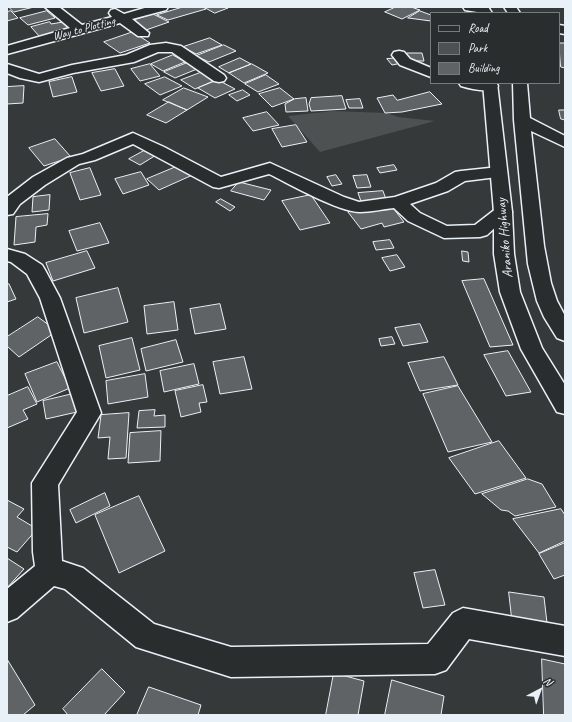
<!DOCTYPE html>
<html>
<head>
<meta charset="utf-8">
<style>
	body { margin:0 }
	#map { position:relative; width:572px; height:722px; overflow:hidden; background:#35393a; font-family:Caveat,sans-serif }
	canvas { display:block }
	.frame { position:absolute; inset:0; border:8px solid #e8f1f8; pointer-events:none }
	.legend { position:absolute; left:430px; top:12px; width:130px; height:72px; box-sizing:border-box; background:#2a2d2e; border:1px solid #767b7f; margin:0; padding:5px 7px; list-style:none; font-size:12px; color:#e8f1f8 }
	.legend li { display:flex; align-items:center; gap:8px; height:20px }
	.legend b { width:20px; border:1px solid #767b7f }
	.north { position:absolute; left:520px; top:670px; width:40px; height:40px; -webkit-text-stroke:3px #2a2d2e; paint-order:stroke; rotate:41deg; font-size:11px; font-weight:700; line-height:16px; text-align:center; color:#e8f1f8 }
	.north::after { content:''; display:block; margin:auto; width:14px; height:18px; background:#e8f1f8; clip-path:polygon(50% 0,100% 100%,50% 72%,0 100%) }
</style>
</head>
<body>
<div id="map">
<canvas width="572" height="722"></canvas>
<div class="frame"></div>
<ul class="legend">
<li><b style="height:5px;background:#2a2d2e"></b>Road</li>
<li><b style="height:11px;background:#4d5152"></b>Park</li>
<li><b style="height:11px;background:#5f6365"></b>Building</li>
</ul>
<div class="north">N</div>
</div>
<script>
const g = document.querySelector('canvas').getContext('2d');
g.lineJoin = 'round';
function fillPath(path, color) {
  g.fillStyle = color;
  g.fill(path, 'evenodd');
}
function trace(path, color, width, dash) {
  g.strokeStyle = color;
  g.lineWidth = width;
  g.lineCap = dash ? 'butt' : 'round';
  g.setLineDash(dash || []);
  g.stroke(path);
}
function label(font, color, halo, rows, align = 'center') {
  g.font = font + ' Caveat,sans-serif';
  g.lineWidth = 3;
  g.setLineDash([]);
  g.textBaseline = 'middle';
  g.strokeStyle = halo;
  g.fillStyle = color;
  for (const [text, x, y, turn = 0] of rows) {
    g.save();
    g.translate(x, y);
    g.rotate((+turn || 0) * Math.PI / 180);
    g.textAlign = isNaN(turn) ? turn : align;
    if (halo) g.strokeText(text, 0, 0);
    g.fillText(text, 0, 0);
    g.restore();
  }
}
const green = new Path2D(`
	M333,111L386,113L398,117L435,121L320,152L288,116Z`);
const building = new Path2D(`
	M9,7H34L14,12Z
	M183,7H203L206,9L168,20L157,15Z
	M204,7H225L228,8L215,13Z
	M396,7H411L420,10L402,19L385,12Z
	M11,11L18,18L7,21V12Z
	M47,11L55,18L28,25L20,18Z
	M420,11L431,15V21L408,18Z
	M153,14L169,22L146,30L131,21Z
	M50,22L51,24L63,22L70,30L40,37L31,27Z
	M133,32L150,43L120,53L104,42Z
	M210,38L222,45L196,54L183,47Z
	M559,43H565V68L561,67Z
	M224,45L236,51L209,62L196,56Z
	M407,53H422L424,61H408Z
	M173,55L185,62L163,71L151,64Z
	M240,58L251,64L229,73L219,67Z
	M397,58L402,63L392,65L387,59Z
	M187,63L197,69L175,78L164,72Z
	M150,64L160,76L140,81L131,69Z
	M252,64L268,73L244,83L229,73Z
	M115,69L124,86L101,91L92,73Z
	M205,71L218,79L195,89L181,80Z
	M266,75L279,84L258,92L245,84Z
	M72,77L77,92L53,97L49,82Z
	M165,77L182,86L160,95L145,84Z
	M218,80L235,89L215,98L198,88Z
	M24,86L23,103L7,104V87Z
	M184,88L208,97L187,110L163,100Z
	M280,88L294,99L272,107L259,94Z
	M243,90L250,95L237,101L229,95Z
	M430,92L442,104L402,112L385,113L377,98L393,95L397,100Z
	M342,96L346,109L311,111L309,104L311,98Z
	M306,98L308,111L286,112L285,104L294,99Z
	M360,99L363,108H349L346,100Z
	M169,102L187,110L166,123L147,115Z
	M559,110H565V120L561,119Z
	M267,112L279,125L253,131L243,118Z
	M296,125L307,142L282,147L272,129Z
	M55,139L71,157L44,166L29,148Z
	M151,147L161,152L140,165L129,159Z
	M183,164L197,173L159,190L147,179Z
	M394,165L397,170L380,173L377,168Z
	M90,168L101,195L80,200L70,173Z
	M141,172L149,185L123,194L115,179Z
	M336,175L342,184L332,186L327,177Z
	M367,175L371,187L357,188L353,176Z
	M239,182L271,190L264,200L231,191Z
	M383,191L387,202L362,204L358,193Z
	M50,195L49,210L32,212L33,197Z
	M311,195L330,223L300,230L282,201Z
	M221,199L235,207L230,211L216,202Z
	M390,204L404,222L384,227L382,223L361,229L348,212Z
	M48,214L47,225L36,227L35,242L14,245L16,217Z
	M100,223L109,243L77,251L69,231Z
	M390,240L394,248L376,250L373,242Z
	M87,251L95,268L53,281L46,263Z
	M462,251L468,252L469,262L463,261Z
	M397,255L405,267L390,271L382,258Z
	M484,279L513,345L490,347L462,281Z
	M9,284L16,299L7,302V285Z
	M118,288L128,322L84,333L76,298Z
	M174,302L178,330L147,334L144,306Z
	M220,304L226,329L195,334L190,309Z
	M38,317L57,331L19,357L7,346V337Z
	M420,324L428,342L403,346L395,328Z
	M392,337L395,344L381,346L379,339Z
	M132,338L140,370L106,378L99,346Z
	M176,340L183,362L146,371L141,349Z
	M508,351L531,392L506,396L484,355Z
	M244,357L252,389L220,394L213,362Z
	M444,357L458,385L420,391L408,363Z
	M57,362L70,388L37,402L25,374Z
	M194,364L199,384L164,392L160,371Z
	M145,374L148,397L108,404L106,381Z
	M203,385L207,402L199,403L201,412L181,417L175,391Z
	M458,386L492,442L448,452L423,394Z
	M28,387L37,404L23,410L28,419L7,428V396Z
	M73,394L77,412L46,419L43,401Z
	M155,410L154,416L165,415V427L137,428L139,411Z
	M129,413L126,458L108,459L110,437L98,438L101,415Z
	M161,431L160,461L128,463L130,433Z
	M499,441L526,478L475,494L449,458Z
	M528,479L542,484L556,507L515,516L508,511L501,510L482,494Z
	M105,493L110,506L76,523L70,510Z
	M139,496L165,551L119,573L95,515Z
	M7,500L24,509L17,517L37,529L17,552L7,547Z
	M561,509L565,515V541L539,553L513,519Z
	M565,543V575L554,579L539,554Z
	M7,558L24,569L7,588Z
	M435,570L445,605L423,608L414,573Z
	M509,592L544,597L547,623L512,618Z
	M7,659L35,705L23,715H7Z
	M542,659L565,664V715H544Z
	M102,669L125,692L104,715H68L63,709Z
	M334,673L364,681L358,715H326Z
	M392,680L444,696L441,715H385Z
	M149,687L201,705L198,715H137Z`);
const minor = new Path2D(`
	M45,7H59L82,25L112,17L109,13L111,10L115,9L124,14L148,7H168L166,10L132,19L149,33L148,36H138L120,23L7,54V46L70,28Z
	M463,7H488L489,9L487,12L483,13L465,10Z
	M504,7H516L520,13H508Z
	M559,25L565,26V34L559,33Z
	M166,43L181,46L224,75L226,78L224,81L219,82L214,81L172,52H158L134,62L73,73L39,82L20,78L7,73V64L39,74L72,65L126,55L150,45Z
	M399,51L404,52L410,59L431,68V77L400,65L392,55L394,52Z
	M459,83H496L498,86L496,89C486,92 471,89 461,86Z
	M513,83H527L530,118L565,136V147L531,131L544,246L551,283L557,301L565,316V341L557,338L544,317L537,301L528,264L514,120Z
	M133,133L164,147L221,177L270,163L344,197L359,202L395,197L436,183L455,172L461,171L499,167L505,168L507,172L505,176L465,181L448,191L410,204L420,213L447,226L475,225L497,208L503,207L509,208L512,212L487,235L480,237L444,238L408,221L394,208C383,209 371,212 360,212C338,212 290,184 269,174L219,188L213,187L133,144L95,160L79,164L45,185L20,204L13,214L7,215V197L33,177L67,158L83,154Z
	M7,249L25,254L42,265L45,270L60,298L101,413L58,485L62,561L83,568L154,624L231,647L428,644L453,613L463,608L565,626V656L469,639L446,670L435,674L231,677L136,647L65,589L54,586L17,618L7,622V589L35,566L33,552L32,483L77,412L40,298L27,274L11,262L7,261Z`);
const highway = new Path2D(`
	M476,7H488L492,13H480Z
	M483,83H497L512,212L514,254L520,292L542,348L565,385V414L557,412L521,349L500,292L494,254V212Z`);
const farStreetnames = [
	["Way to Plotting",84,29,-15]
];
const streetNames = [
	["Araniko Highway",505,238,-95]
];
fillPath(green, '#4d5152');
fillPath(building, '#5f6365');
trace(building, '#e8f1f8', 1);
trace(minor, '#e8f1f8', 3);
trace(highway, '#e8f1f8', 3);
fillPath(minor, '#2a2d2e');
fillPath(highway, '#2a2d2e');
label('12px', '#e8f1f8', '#2a2d2e', farStreetnames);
label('14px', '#e8f1f8', '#2a2d2e', streetNames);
</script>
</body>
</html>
